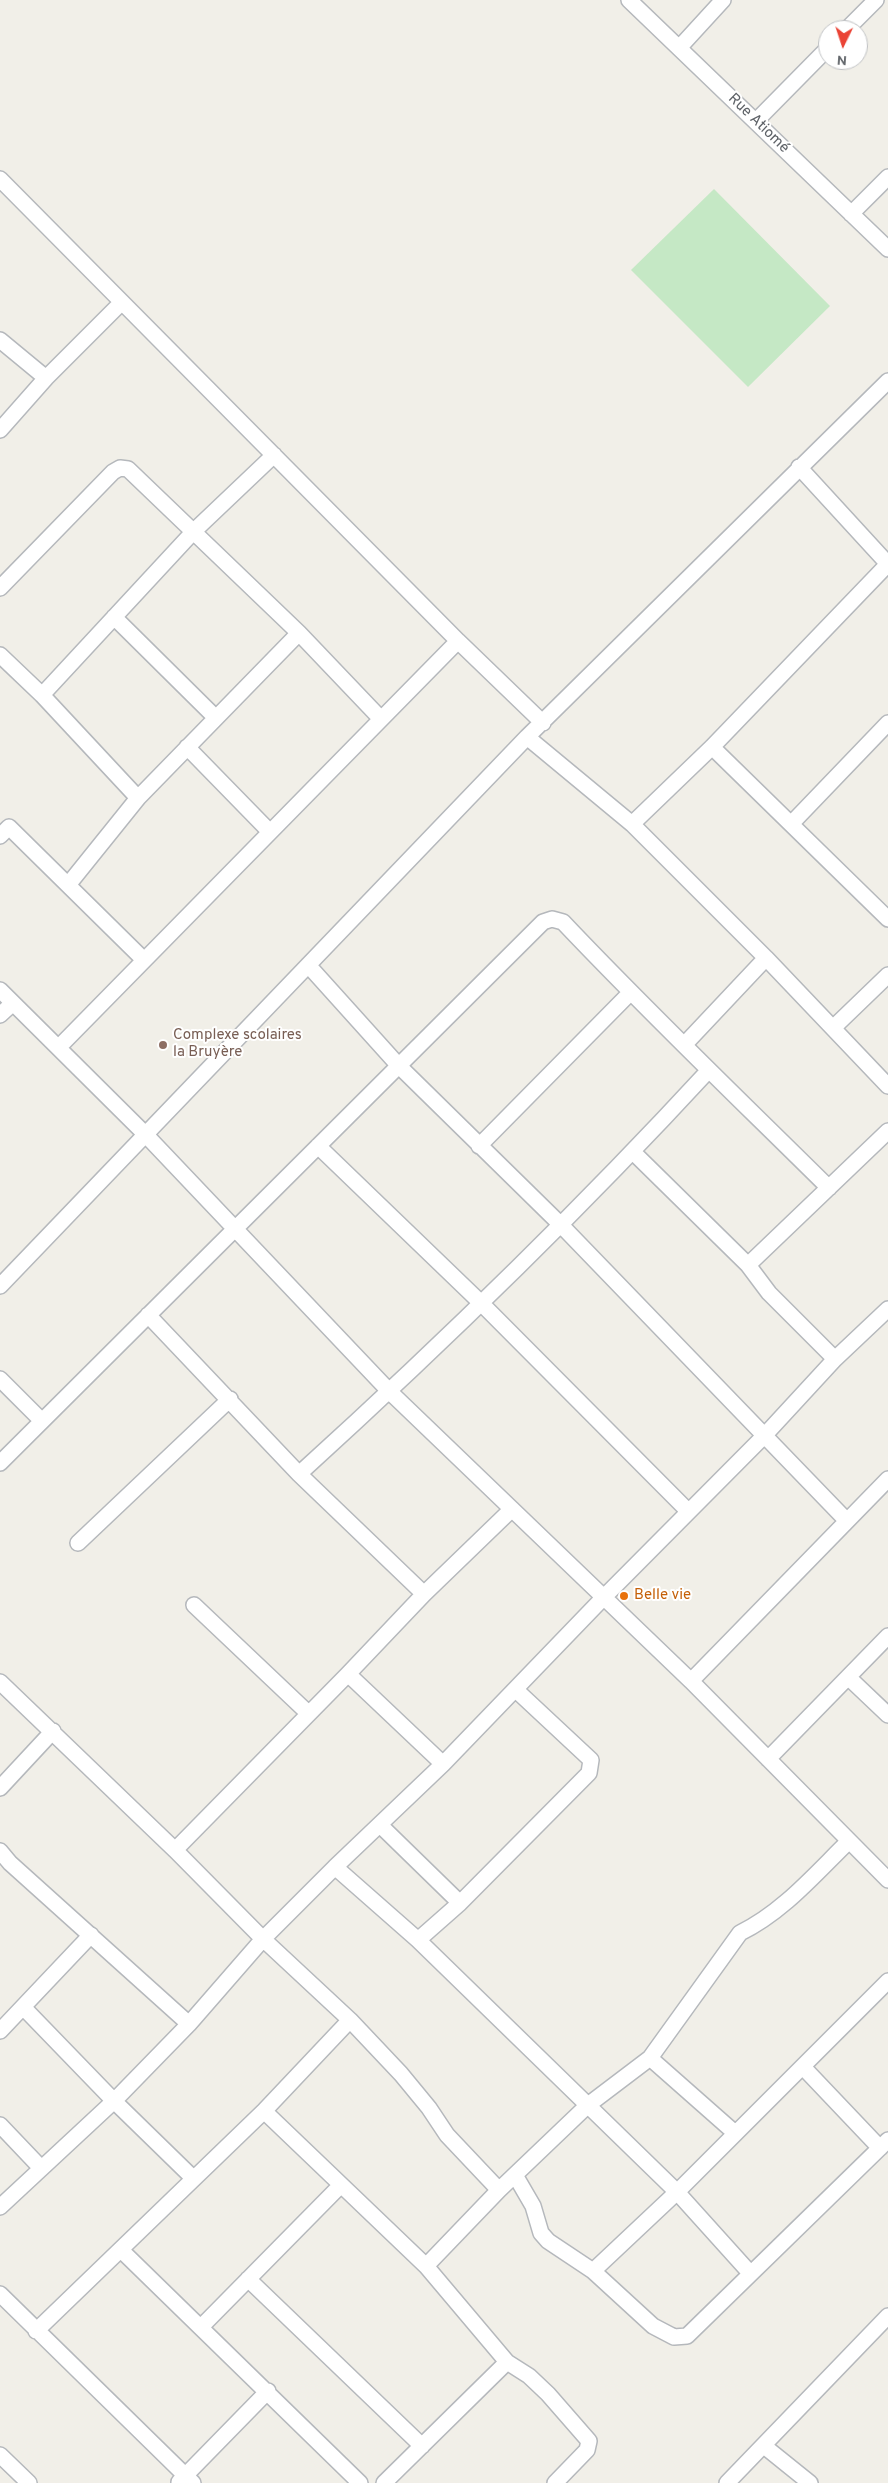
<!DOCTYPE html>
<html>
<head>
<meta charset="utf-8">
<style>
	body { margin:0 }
	#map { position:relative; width:888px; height:2483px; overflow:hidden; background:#f1efe8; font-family:Overpass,sans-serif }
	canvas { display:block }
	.north { position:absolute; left:818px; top:20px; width:50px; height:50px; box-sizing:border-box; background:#fff; border:1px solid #bfc1c3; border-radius:50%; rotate:184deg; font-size:14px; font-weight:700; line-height:20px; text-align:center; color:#5f6368 }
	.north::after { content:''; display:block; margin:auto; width:18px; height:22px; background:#ea4335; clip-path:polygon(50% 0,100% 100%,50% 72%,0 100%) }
</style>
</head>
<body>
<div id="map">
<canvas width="888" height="2483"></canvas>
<div class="north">N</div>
</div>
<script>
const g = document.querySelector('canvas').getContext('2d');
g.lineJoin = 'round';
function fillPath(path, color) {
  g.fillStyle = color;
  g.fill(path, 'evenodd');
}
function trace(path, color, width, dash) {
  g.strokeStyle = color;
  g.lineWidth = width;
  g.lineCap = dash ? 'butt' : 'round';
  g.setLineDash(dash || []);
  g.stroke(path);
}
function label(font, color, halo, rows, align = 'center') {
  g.font = font + ' Overpass,sans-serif';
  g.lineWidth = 4;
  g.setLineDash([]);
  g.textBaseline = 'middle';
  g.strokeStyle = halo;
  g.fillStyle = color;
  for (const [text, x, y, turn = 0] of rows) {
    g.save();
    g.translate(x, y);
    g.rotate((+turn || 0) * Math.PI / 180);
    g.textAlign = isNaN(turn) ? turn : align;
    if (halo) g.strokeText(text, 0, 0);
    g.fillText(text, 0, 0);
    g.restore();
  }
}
const green = new Path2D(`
	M714,189L830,306L748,387L631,270Z`);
const minor = new Path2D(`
	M629,0L888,249
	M846,30L876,0
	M679,48L723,0
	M756,121L828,48
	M0,179L458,641L543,723
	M851,214L888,177
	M0,340L46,378
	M0,430L46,378L122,302
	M799,467L888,564
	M0,588L113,472L120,468L128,469L299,633L381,719
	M114,617L216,718
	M0,655L42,695L138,798
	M42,695L194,531L274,455
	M527,737L632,824L766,958L888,1086
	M187,747L270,832
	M712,747L888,919
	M632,824L712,747L888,564
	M791,824L888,723
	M0,836L9,827L144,960
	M68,885L138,798L299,633
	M308,965L399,1066L560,1224L847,1521
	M0,990L145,1134L390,1392L691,1681L888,1880
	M0,1015L13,1003
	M833,1028L888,975
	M685,1044L766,958
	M59,1047L458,641
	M318,1146L481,1303L688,1511
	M479,1146L630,993
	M633,1152L748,1265L769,1293L835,1359
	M748,1265L888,1131
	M0,1286L527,737L888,381
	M148,1315L299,1474L424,1594
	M0,1379L41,1420
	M0,1463L543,922L552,919L563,922C649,1013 740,1100 829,1188
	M299,1474C441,1345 579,1211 709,1070
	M78,1543L230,1399
	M194,1605L308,1713
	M348,1674L443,1764
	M848,1677L888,1715
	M691,1681L888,1479
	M0,1682L175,1850L263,1939L350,2020L401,2074L429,2108L447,2135L499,2190
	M768,1759L888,1636
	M0,1788L53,1731
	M380,1825L460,1903
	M175,1850L348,1674L424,1594L512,1509
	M0,1851L10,1863L189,2024
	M335,1867L418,1940L677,2192L750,2273
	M418,1940L460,1903L589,1773L591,1760L516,1690
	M23,2007L114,2101L193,2178
	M0,2031L91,1935
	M650,2058L735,2133
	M803,2067L880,2148
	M264,2111L426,2266L507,2362L529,2376L548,2394L589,2441L587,2450L555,2483
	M0,2125L41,2168
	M515,2175L533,2206L541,2233L548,2241L593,2271L653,2326L674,2337L687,2336L888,2140
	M0,2207L114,2101L189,2024L263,1939L335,1867L443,1764L604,1597L764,1436L835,1359L888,1309
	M121,2250L360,2483
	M426,2266L499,2190L588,2105L650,2058L740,1933C783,1912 815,1874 849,1841
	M593,2271L677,2192L888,1981
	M248,2279L422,2446
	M0,2294L193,2483
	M201,2327L340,2186
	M36,2331L264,2111L350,2020
	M764,2446L810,2483
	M0,2455L29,2483
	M179,2482L268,2391
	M384,2483L507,2362
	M727,2483L888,2316`);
const markers = [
	[163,1045,5,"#8d6e63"],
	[624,1596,5,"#e8710a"]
];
const streetNames = [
	["Rue Atiomé",758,124,44]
];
const educationNames = [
	["Complexe scolaires",173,1036],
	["la Bruyère",173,1053]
];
const foodNames = [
	["Belle vie",634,1596]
];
fillPath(green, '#c5e8c5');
trace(minor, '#b5b8bc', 18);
trace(minor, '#fff', 15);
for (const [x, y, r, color] of markers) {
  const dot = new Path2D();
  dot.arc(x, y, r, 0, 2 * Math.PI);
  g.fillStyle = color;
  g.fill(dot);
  trace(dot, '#fff', 2);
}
label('15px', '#5f6368', '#fff', streetNames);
label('15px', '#785e54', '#fff', educationNames, 'left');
label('15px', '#c56008', '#fff', foodNames, 'left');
</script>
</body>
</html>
